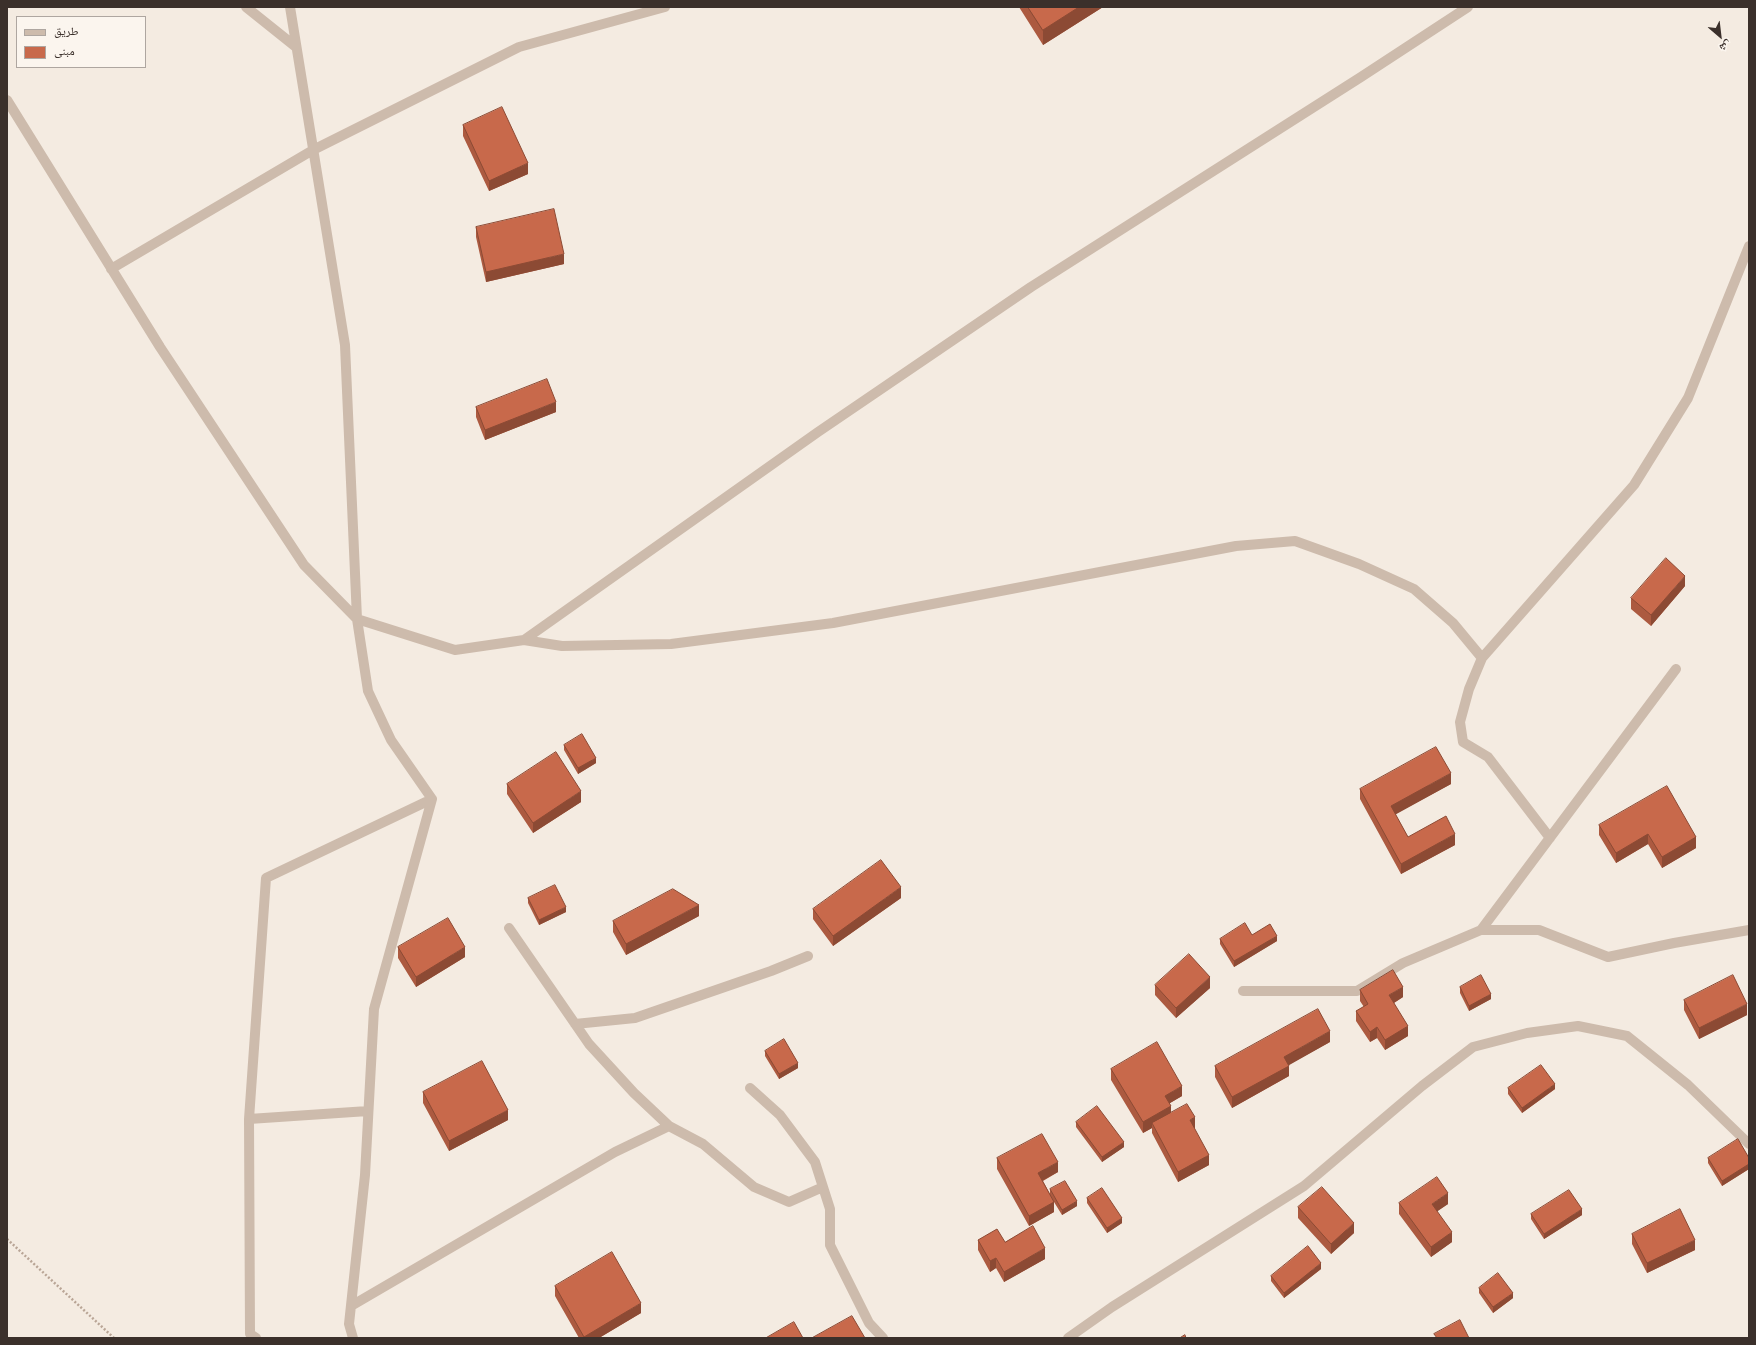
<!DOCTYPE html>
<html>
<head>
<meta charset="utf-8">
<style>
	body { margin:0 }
	#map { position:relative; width:1756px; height:1345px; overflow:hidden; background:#f4ebe1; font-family:"Exo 2","Noto Naskh Arabic",sans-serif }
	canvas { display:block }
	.frame { position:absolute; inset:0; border:8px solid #3b302b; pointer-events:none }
	.legend { position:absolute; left:16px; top:16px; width:130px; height:52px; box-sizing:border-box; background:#fbf5ee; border:1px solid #aea6a0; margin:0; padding:5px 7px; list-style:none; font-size:12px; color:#3b302b }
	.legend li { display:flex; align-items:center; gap:8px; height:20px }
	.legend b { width:20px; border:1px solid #aea6a0 }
	.north { position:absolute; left:1700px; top:16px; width:40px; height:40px; -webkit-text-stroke:3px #fbf5ee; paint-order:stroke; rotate:152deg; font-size:11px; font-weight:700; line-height:16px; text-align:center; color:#3b302b }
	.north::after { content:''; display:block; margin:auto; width:14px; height:18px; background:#3b302b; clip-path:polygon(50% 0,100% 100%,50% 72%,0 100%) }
</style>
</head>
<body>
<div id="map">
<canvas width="1756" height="1345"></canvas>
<div class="frame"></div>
<ul class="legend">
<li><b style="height:5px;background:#cdbbac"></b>طريق</li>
<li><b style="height:11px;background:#c8694b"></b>مبنى</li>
</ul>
<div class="north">ش</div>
</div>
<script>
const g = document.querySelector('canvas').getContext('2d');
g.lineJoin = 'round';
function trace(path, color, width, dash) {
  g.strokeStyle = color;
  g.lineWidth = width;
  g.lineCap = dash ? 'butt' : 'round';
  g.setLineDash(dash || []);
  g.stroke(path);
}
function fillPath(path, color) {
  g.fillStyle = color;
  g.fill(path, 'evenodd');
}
const path = new Path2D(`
	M7,1239L114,1338`);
const street = new Path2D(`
	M246,7L296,47
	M290,7L345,345L357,619L368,691L391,740L432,799L374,1009L365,1175L349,1324L353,1338
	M7,100L160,347L304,565L357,619L455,650L524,640L818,432L1031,287L1361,77L1468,7
	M111,269L313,150L519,47L665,7
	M524,640L562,646L671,644L833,623L1236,546L1295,541L1359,564L1414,589L1453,623L1482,658L1469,689L1460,722L1463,742L1488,757L1550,838
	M1482,658L1634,485L1688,398L1749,246
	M509,928L589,1044L634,1093L669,1126
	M1481,930L1676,669
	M1243,991H1357L1403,963L1481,930H1539L1608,957L1674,943L1749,930
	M575,1024L635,1018L771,971L808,956
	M750,1088L780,1115L815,1162L830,1209V1245L869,1323L883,1338
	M249,1119L368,1111
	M351,1306L615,1152L669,1126L703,1144L754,1187L789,1202L823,1187
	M256,1338L250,1334L249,1119L266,878L432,799
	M1068,1338L1112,1307L1304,1186L1422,1086L1473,1047L1527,1033L1578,1026L1627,1036L1688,1085L1749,1144`);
const wall = new Path2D(`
	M1019,7H1103L1043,45Z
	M463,125L528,174L489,191L463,136Z
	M476,227L564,264L486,282L476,237Z
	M476,407L556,412L485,440L476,417Z
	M1685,586L1651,626L1631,609V598Z
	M564,745L596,763L578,774L564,750Z
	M507,784L581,802L533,833L507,794Z
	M1451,784L1395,814L1408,837L1455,845L1401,874L1360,799V789Z
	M1599,825L1696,837V848L1662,868L1648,844L1616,863L1599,835Z
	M528,898L566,912L539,925L528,903Z
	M901,898L833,946L813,919V909Z
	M699,916L626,955L613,932V921Z
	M1252,935L1277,941L1234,967L1220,944V939Z
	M398,947L465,957L416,987L398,958Z
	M1155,985L1210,988L1176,1018L1155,995Z
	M1460,987L1491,999L1469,1011L1460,993Z
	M1360,990L1403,997L1394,1003L1408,1036L1385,1050L1377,1038L1370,1042L1356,1021V1011L1364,1007L1360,1001Z
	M1684,1000L1747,1015L1699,1039L1684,1010Z
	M1330,1042L1288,1065L1289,1076L1232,1108L1215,1077V1066Z
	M765,1051L798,1068L779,1079L765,1056Z
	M1111,1069L1182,1096L1170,1103L1171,1113L1195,1128H1194L1209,1165L1178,1182L1152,1133V1128L1143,1133L1111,1080Z
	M1508,1088L1555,1089L1522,1113L1508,1094Z
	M423,1092L508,1120L449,1151L423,1103Z
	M1076,1122L1124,1147L1102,1162L1076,1127Z
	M997,1158L1058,1172L1043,1181L1050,1194V1189L1077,1206L1062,1215L1054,1202V1212L1029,1226L997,1169Z
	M1708,1158H1749V1169L1722,1186L1708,1163Z
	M1087,1198L1122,1223L1107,1233L1087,1203Z
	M1399,1203L1448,1204L1437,1211L1452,1242L1431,1257L1399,1214Z
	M1298,1207L1354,1233L1331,1254L1298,1218Z
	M1531,1214L1582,1215L1544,1239L1531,1219Z
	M1632,1234L1695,1250L1647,1273L1632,1244Z
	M978,1240L1005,1242L1045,1259L1004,1282L996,1268L990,1272L978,1250Z
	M1321,1269L1284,1298L1271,1281V1276Z
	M555,1286L641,1313L599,1338H579L555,1296Z
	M1479,1288L1513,1298L1493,1313L1479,1293Z`);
const shadedWall = new Path2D(`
	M1079,7H1103L1043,45V30Z
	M528,163V174L489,191V181Z
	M564,254V264L486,282V272Z
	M556,402V412L485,440V430Z
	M1685,576V586L1651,626V615Z
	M596,758V763L578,774V768Z
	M1451,773V784L1391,817V806Z
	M581,791V802L533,833V823Z
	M1455,834V845L1401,874V864Z
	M1648,834V844L1616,863V853Z
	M1696,837V848L1662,868V857Z
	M901,887V898L833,946V936Z
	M699,905V916L626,955V944Z
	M566,907V912L539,925V920Z
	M1277,936V941L1234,967V961Z
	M465,947V957L416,987V977Z
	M1210,977V988L1176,1018V1008Z
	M1403,987V997L1389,1006V995Z
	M1491,994V999L1469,1011V1006Z
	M1747,1004V1015L1699,1039V1028Z
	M1408,1026V1036L1385,1050V1040Z
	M1377,1027V1038L1370,1042V1032Z
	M1330,1031V1042L1284,1068V1057Z
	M798,1063V1068L779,1079V1074Z
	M1289,1066V1076L1232,1108V1097Z
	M1555,1084V1089L1522,1113V1108Z
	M1182,1086V1096L1165,1106V1096Z
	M1171,1106V1116L1152,1123V1128L1143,1133V1122Z
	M508,1110V1120L449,1151V1141Z
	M1195,1117V1128L1190,1130V1120Z
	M1124,1142V1147L1102,1162V1157Z
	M1209,1155V1165L1178,1182V1172Z
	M1058,1162V1172L1038,1183V1173Z
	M1749,1164V1169L1722,1186V1181Z
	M1448,1193V1204L1432,1215V1204Z
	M1077,1201V1206L1062,1215V1210Z
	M1054,1202V1212L1029,1226V1216Z
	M1582,1209V1215L1544,1239V1234Z
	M1122,1218V1223L1107,1233V1228Z
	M1354,1223V1233L1331,1254V1244Z
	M1452,1232V1242L1431,1257V1247Z
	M1695,1240V1250L1647,1273V1263Z
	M1045,1248V1259L1004,1282V1272Z
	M996,1258V1268L990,1272V1261Z
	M1321,1263V1269L1284,1298V1293Z
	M1513,1293V1298L1493,1313V1307Z
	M641,1303V1313L599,1338H584V1337Z`);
const building = new Path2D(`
	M1028,7H1079L1043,30Z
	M502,107L528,163L489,181L463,125Z
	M554,209L564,254L486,272L476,227Z
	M547,379L556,402L485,430L476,407Z
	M1666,558L1685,576L1651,615L1631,598Z
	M582,734L596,758L578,768L564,745Z
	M1436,747L1451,773L1391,806L1408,837L1446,816L1455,834L1401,864L1360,789Z
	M556,752L581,791L533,823L507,784Z
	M1667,786L1696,837L1662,857L1648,834L1616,853L1599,825Z
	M881,860L901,887L833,936L813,909Z
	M555,885L566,907L539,920L528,898Z
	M673,889L699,905L626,944L613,921Z
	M448,918L465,947L416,977L398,947Z
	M1245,923L1252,935L1270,924L1277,936L1234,961L1220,939Z
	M1189,954L1210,977L1176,1008L1155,985Z
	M1393,970L1403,987L1389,995L1408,1026L1385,1040L1377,1027L1370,1032L1356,1011L1368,1004L1360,990Z
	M1481,975L1491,994L1469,1006L1460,987Z
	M1733,975L1747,1004L1699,1028L1684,1000Z
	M1318,1009L1330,1031L1284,1057L1289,1066L1232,1097L1215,1066Z
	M784,1039L798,1063L779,1074L765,1051Z
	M1157,1042L1182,1086L1165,1096L1171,1106L1143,1122L1111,1069Z
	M482,1061L508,1110L449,1141L423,1092Z
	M1541,1065L1555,1084L1522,1108L1508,1088Z
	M1187,1104L1195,1117L1190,1120L1209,1155L1178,1172L1152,1123Z
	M1097,1106L1124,1142L1102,1157L1076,1122Z
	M1042,1134L1058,1162L1038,1173L1054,1202L1029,1216L997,1158Z
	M1738,1139L1749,1158V1164L1722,1181L1708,1158Z
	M1437,1177L1448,1193L1432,1204L1452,1232L1431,1247L1399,1203Z
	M1065,1181L1077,1201L1062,1210L1050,1189Z
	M1322,1187L1354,1223L1331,1244L1298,1207Z
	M1102,1188L1122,1218L1107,1228L1087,1198Z
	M1569,1190L1582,1209L1544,1234L1531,1214Z
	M1680,1209L1695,1240L1647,1263L1632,1234Z
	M1033,1226L1045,1248L1004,1272L996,1258L990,1261L978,1240L997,1229L1005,1242Z
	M1308,1246L1321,1263L1284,1293L1271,1276Z
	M612,1252L641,1303L584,1337L555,1286Z
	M1498,1273L1513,1293L1493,1307L1479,1288Z
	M852,1316L865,1338H812Z
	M1460,1320L1469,1338H1437L1434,1334Z
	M794,1322L803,1338H766Z
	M1185,1335L1186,1338H1180Z`);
trace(path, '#b9a596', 2.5, [2, 2]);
trace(street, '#cdbbac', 10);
fillPath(wall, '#ac5a40');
fillPath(shadedWall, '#8c4a34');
fillPath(building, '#c8694b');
trace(building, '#8c4a34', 1);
</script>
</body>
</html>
